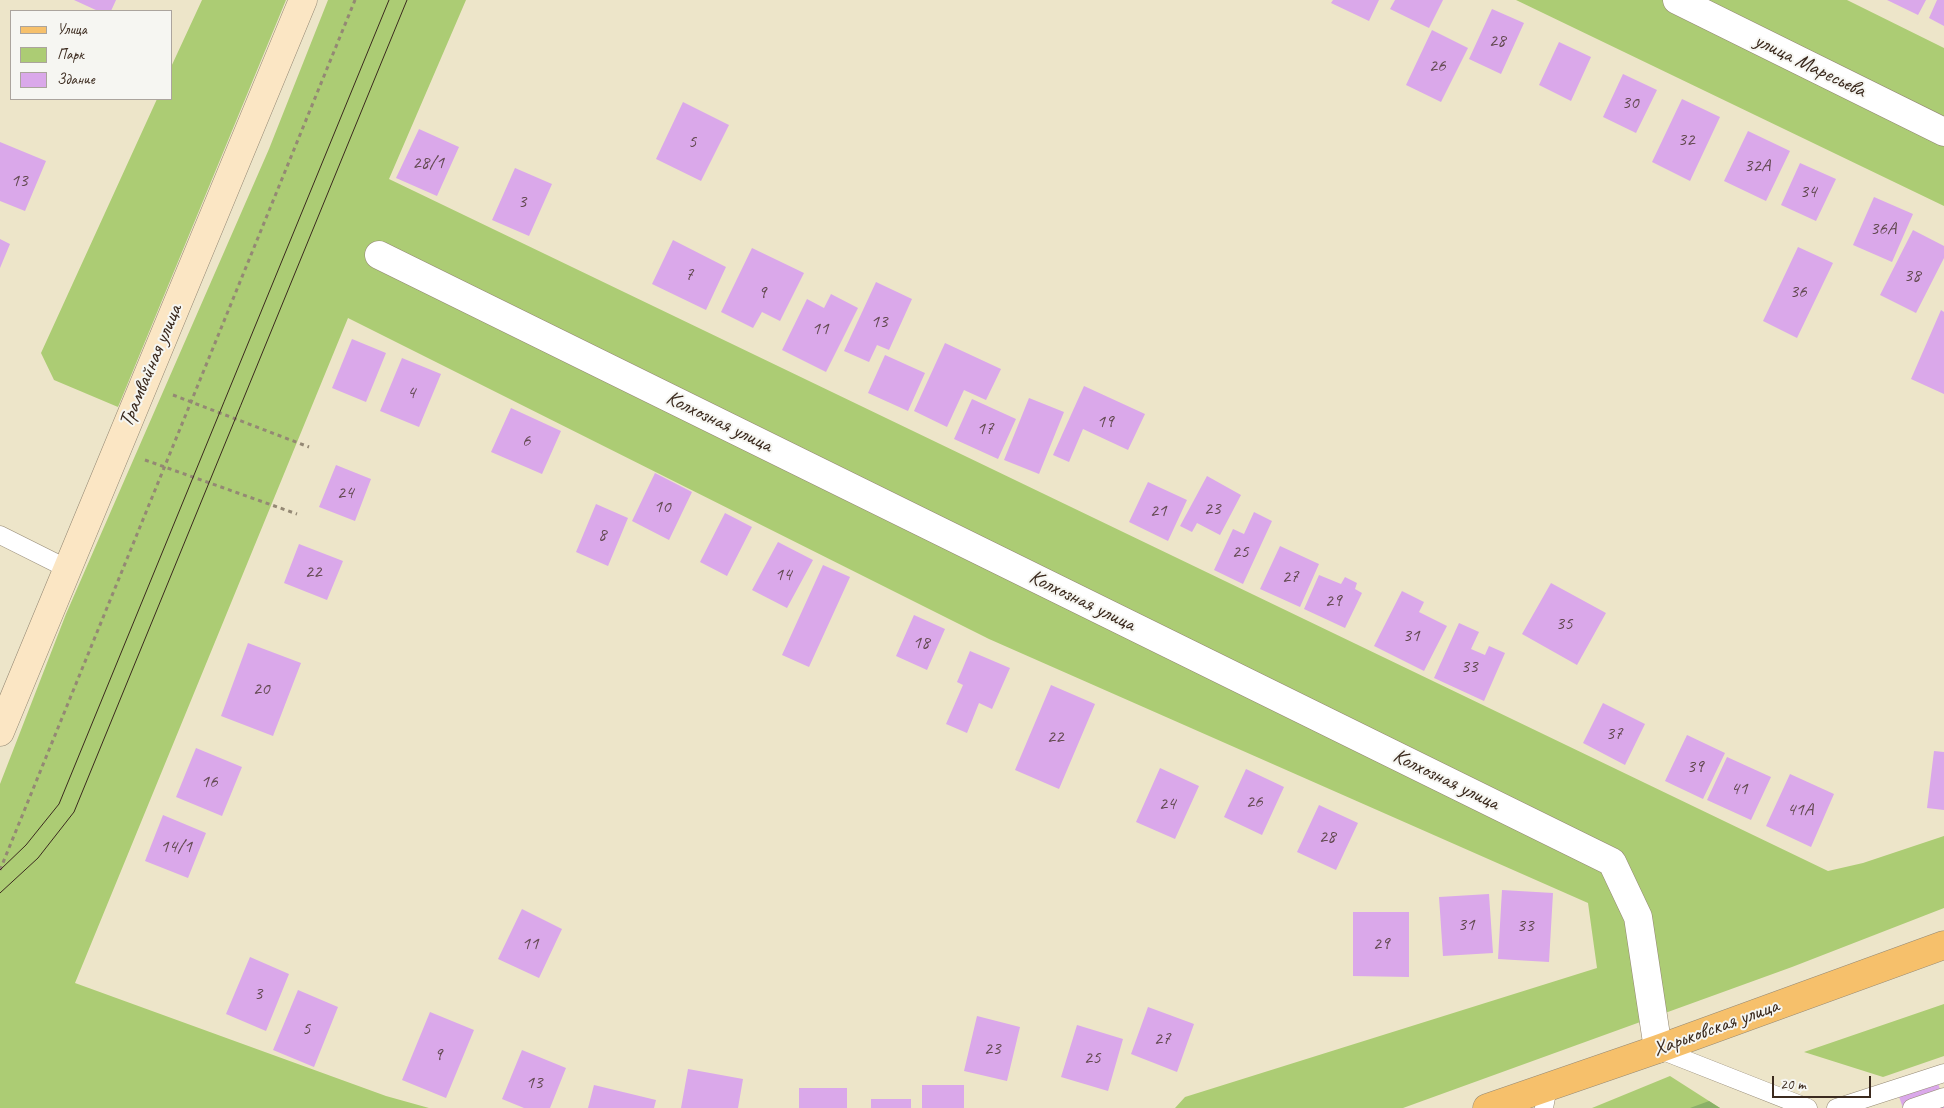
<!DOCTYPE html>
<html>
<head>
<meta charset="utf-8">
<style>
	body { margin:0 }
	#map { position:relative; width:1944px; height:1108px; overflow:hidden; background:#ede5c9; font-family:Caveat,sans-serif }
	canvas { display:block }
	.legend { position:absolute; left:10px; top:10px; width:162px; height:90px; box-sizing:border-box; background:#f6f6f2; border:1px solid #aba49d; margin:0; padding:6px 9px; list-style:none; font-size:15px; color:#3b2a1e }
	.legend li { display:flex; align-items:center; gap:10px; height:25px }
	.legend b { width:25px; border:1px solid #aba49d }
	.scale { position:absolute; left:1772px; top:1076px; width:99px; height:22px; box-sizing:border-box; border:2px solid #3b2a1e; border-top:0; padding-left:6px; font-size:15px; line-height:18px; white-space:nowrap; color:#3b2a1e; -webkit-text-stroke:4px #f6f6f2; paint-order:stroke }
</style>
</head>
<body>
<div id="map">
<canvas width="1944" height="1108"></canvas>
<ul class="legend">
<li><b style="height:6px;background:#f6c06b"></b>Улица</li>
<li><b style="height:14px;background:#accc74"></b>Парк</li>
<li><b style="height:14px;background:#daa8ea"></b>Здание</li>
</ul>
<div class="scale">20 m</div>
</div>
<script>
const g = document.querySelector('canvas').getContext('2d');
g.lineJoin = 'round';
function fillPath(path, color) {
  g.fillStyle = color;
  g.fill(path, 'evenodd');
}
function trace(path, color, width, dash) {
  g.strokeStyle = color;
  g.lineWidth = width;
  g.lineCap = dash ? 'butt' : 'round';
  g.setLineDash(dash || []);
  g.stroke(path);
}
function label(font, color, halo, rows, align = 'center') {
  g.font = font + ' Caveat,sans-serif';
  g.lineWidth = 4;
  g.setLineDash([]);
  g.textBaseline = 'middle';
  g.strokeStyle = halo;
  g.fillStyle = color;
  for (const [text, x, y, turn = 0] of rows) {
    g.save();
    g.translate(x, y);
    g.rotate((+turn || 0) * Math.PI / 180);
    g.textAlign = isNaN(turn) ? turn : align;
    if (halo) g.strokeText(text, 0, 0);
    g.fillText(text, 0, 0);
    g.restore();
  }
}
const green = new Path2D(`
	M202,0H286L118,407L54,380L41,353L157,99H171V67Z
	M328,0H466L389,179L1828,871L1863,863L1944,836V908L1792,967L1403,1108H1175L1185,1097L1597,968L1588,903L989,639L348,318L75,983L386,1096L429,1108H0V784L66,614L269,149Z
	M1516,0H1847L1944,48V206Z
	M1944,1004V1056L1883,1077L1804,1052Z
	M1670,1076L1720,1108H1592Z`);
const forest = new Path2D(`
	M1709,1101L1720,1108H1690Z`);
const building = new Path2D(`
	M74,0H116L111,11H98Z
	M1333,0H1379L1369,21L1331,3Z
	M1395,0H1443L1429,28L1390,9Z
	M1887,0H1926L1918,15Z
	M1937,0H1944V26L1929,18Z
	M1492,9L1524,23L1501,74L1469,59Z
	M1432,30L1468,48L1441,102L1406,85Z
	M1559,42L1591,57L1571,101L1539,85Z
	M1623,74L1657,90L1636,133L1603,117Z
	M1682,99L1720,117L1690,181L1652,162Z
	M683,102L729,125L701,181L656,159Z
	M419,129L459,147L437,196L396,178Z
	M1748,131L1790,151L1766,201L1724,181Z
	M0,142L46,161L25,211L0,201Z
	M1800,163L1836,179L1816,221L1781,205Z
	M515,168L552,184L529,236L492,220Z
	M1874,197L1913,214L1892,262L1853,245Z
	M1913,230L1944,246V258L1916,313L1880,295Z
	M0,239L10,244L0,268Z
	M673,240L726,267L706,310L652,284Z
	M1798,247L1833,263L1797,338L1763,321Z
	M752,248L804,273L780,321L762,312L753,328L721,312Z
	M876,282L912,299L889,350L877,345L869,362L844,351Z
	M831,294L858,308L826,372L782,350L807,299L824,308Z
	M1941,310L1944,312V394L1911,379Z
	M352,339L386,353L366,402L332,388Z
	M945,343L1001,369L986,400L964,390L947,427L914,411Z
	M885,355L925,373L908,411L868,393Z
	M402,358L441,374L419,427L380,411Z
	M1084,386L1145,414L1128,450L1083,429L1069,462L1053,455Z
	M1029,398L1064,412L1039,474L1004,460Z
	M972,399L1016,419L998,459L954,439Z
	M511,408L561,431L542,474L491,452Z
	M336,465L371,479L355,521L319,507Z
	M655,473L692,492L669,540L632,521Z
	M1207,476L1241,495L1220,535L1197,523L1192,532L1180,526Z
	M1148,482L1187,500L1168,541L1129,522Z
	M596,504L628,518L608,566L576,552Z
	M1254,512L1272,521L1243,584L1214,570L1233,529L1244,534Z
	M725,513L752,527L727,576L700,562Z
	M778,542L813,560L787,608L752,590Z
	M299,544L343,561L327,600L284,583Z
	M1280,546L1319,564L1300,607L1260,589Z
	M823,565L850,577L809,667L782,655Z
	M1319,575L1341,584L1345,577L1357,583L1355,589L1362,593L1345,628L1304,609Z
	M1551,583L1606,613L1577,665L1522,634Z
	M1402,591L1424,602L1419,612L1447,626L1424,671L1374,646Z
	M914,615L945,629L927,670L896,656Z
	M1459,623L1479,632L1471,649L1485,655L1489,646L1505,653L1484,701L1434,678Z
	M248,643L301,663L273,736L221,716Z
	M970,651L1010,668L992,709L979,703L967,733L946,724L963,685L957,682Z
	M1051,685L1095,704L1059,789L1015,770Z
	M1603,703L1645,724L1625,765L1583,743Z
	M1687,735L1725,753L1703,799L1665,781Z
	M196,748L242,767L222,816L176,797Z
	M1934,751L1944,752V810L1927,808Z
	M1727,757L1771,777L1751,820L1707,800Z
	M1160,768L1199,786L1175,839L1136,822Z
	M1246,769L1284,787L1262,835L1224,817Z
	M1790,774L1834,794L1811,847L1766,826Z
	M1319,805L1358,823L1336,870L1297,852Z
	M163,815L206,833L188,878L145,861Z
	M1502,890L1553,893L1549,962L1498,959Z
	M1489,894L1493,953L1443,956L1439,897Z
	M522,909L562,929L539,978L498,959Z
	M1353,912H1409V977L1353,976Z
	M250,957L289,974L266,1031L226,1014Z
	M298,990L338,1007L314,1067L273,1050Z
	M1148,1007L1194,1024L1177,1072L1131,1054Z
	M430,1012L474,1030L446,1098L402,1080Z
	M977,1016L1020,1027L1007,1081L964,1071Z
	M1077,1025L1123,1039L1108,1091L1061,1077Z
	M522,1050L566,1068L550,1108H524L502,1099Z
	M688,1069L743,1079L738,1108H681Z
	M1936,1077L1944,1102V1108H1903L1897,1091Z
	M594,1085L656,1100L654,1108H588Z
	M922,1085H964V1108H922Z
	M799,1088H847V1108H799Z
	M871,1099H911V1108H871Z`);
const path = new Path2D(`
	M173,395L309,447
	M145,460L297,514
	M0,870L355,0`);
const lane = new Path2D(`
	M0,535L68,569
	M1658,1049L1808,1108
	M1544,1108L1548,1087
	M1836,1108L1944,1073
	M1912,1108L1944,1097`);
const street = new Path2D(`
	M1677,0L1944,132
	M379,255L1612,862L1638,917L1658,1049`);
const secondary = new Path2D(`
	M0,732L303,0`);
const primary = new Path2D(`
	M1487,1108L1658,1049L1944,945`);
const tram = new Path2D(`
	M0,870L26,845L59,804L389,0
	M0,893L38,858L74,812L407,0`);
const numberNames = [
	["28",1497,41],
	["26",1437,66],
	["30",1630,103],
	["32",1686,140],
	["5",692,142],
	["28/1",428,163],
	["32А",1757,166],
	["13",19,181],
	["34",1808,192],
	["3",522,202],
	["36А",1883,229],
	["7",689,275],
	["38",1912,276],
	["36",1798,292],
	["9",762,293],
	["13",879,322],
	["11",820,329],
	["4",411,393],
	["19",1105,422],
	["17",985,429],
	["6",526,441],
	["24",345,493],
	["10",662,507],
	["23",1212,509],
	["21",1158,511],
	["8",602,535],
	["25",1240,552],
	["22",313,572],
	["14",783,575],
	["27",1290,577],
	["29",1333,601],
	["35",1564,624],
	["31",1411,636],
	["18",921,643],
	["33",1469,667],
	["20",261,689],
	["37",1614,734],
	["22",1055,737],
	["39",1695,767],
	["16",209,782],
	["41",1739,789],
	["26",1254,802],
	["24",1167,804],
	["41А",1800,810],
	["28",1327,837],
	["14/1",176,847],
	["31",1466,925],
	["33",1525,926],
	["11",530,944],
	["29",1381,944],
	["3",258,994],
	["5",306,1029],
	["27",1162,1039],
	["23",992,1049],
	["9",438,1055],
	["25",1092,1058],
	["13",534,1083]
];
const streetNames = [
	["улица Маресьева",1810,66,26],
	["Трамвайная улица",151,366,-67],
	["Колхозная улица",719,422,26],
	["Колхозная улица",1082,601,26],
	["Колхозная улица",1446,780,26],
	["Харьковская улица",1716,1028,-20]
];
fillPath(green, '#accc74');
fillPath(forest, '#89b066');
fillPath(building, '#daa8ea');
trace(lane, '#948874', 19);
trace(street, '#948874', 29);
trace(secondary, '#948874', 29);
trace(primary, '#948874', 29);
trace(path, '#948874', 3, [4, 4]);
trace(lane, '#fff', 18);
trace(street, '#fff', 28);
trace(secondary, '#fbe6c4', 28);
trace(primary, '#f6c06b', 28);
trace(tram, '#3b2a1e', 1);
label('19px', '#634a51', null, numberNames);
label('21px', '#3b2a1e', '#f6f6f2', streetNames);
</script>
</body>
</html>
